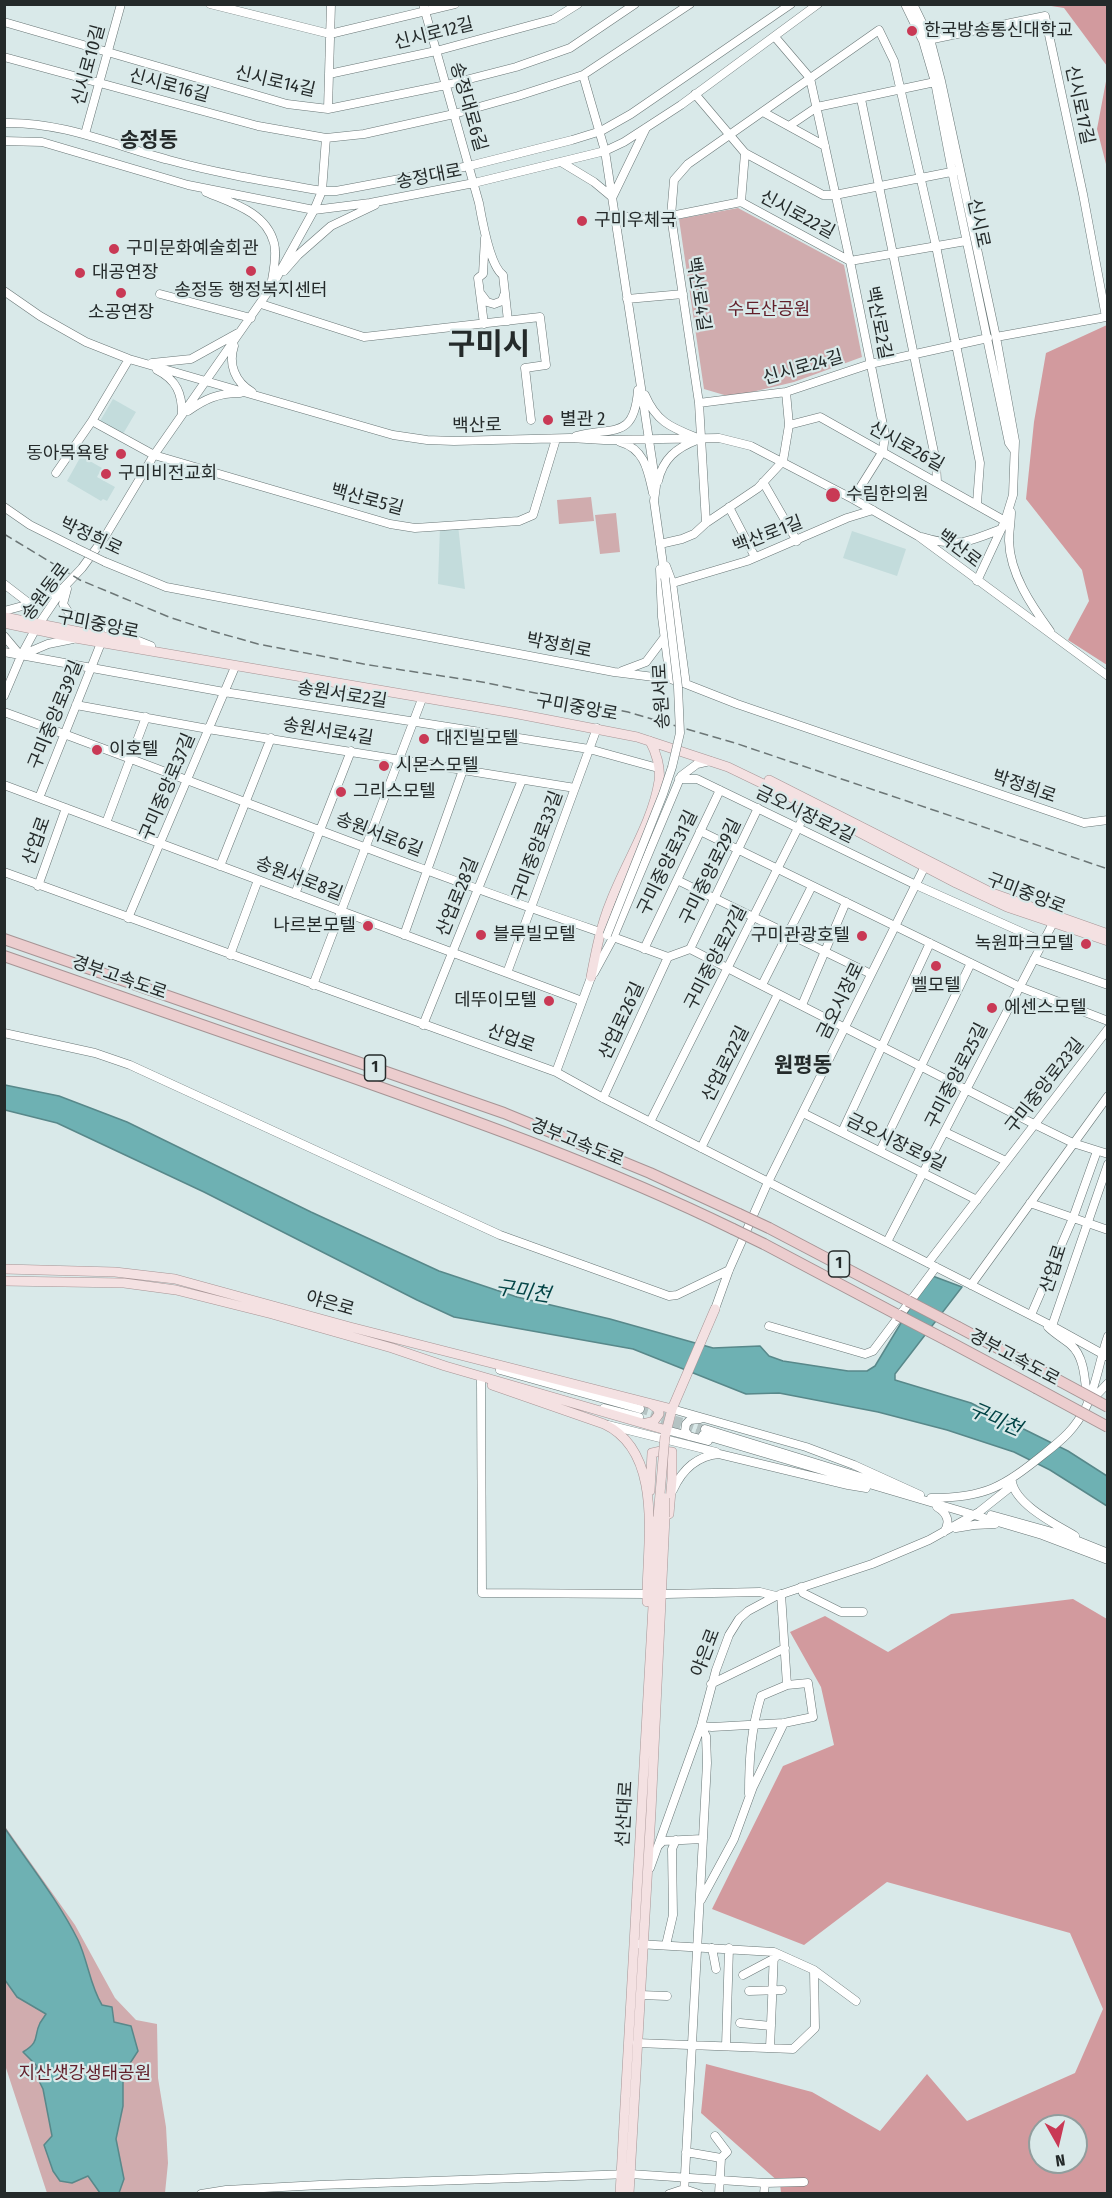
<!DOCTYPE html>
<html>
<head>
<meta charset="utf-8">
<style>
	body { margin:0 }
	#map { position:relative; width:1112px; height:2198px; overflow:hidden; background:#d9e9e9; font-family:"Fira Sans Condensed",sans-serif }
	canvas { display:block }
	.frame { position:absolute; inset:0; border:6px solid #242a2a; pointer-events:none }
	.north { position:absolute; left:1028px; top:2114px; width:60px; height:60px; box-sizing:border-box; background:#d9e9e9; border:2px solid #919d9d; border-radius:50%; rotate:172deg; font-size:16px; font-weight:700; line-height:24px; text-align:center; color:#242a2a }
	.north::after { content:''; display:block; margin:auto; width:21px; height:27px; background:#c93955; clip-path:polygon(50% 0,100% 100%,50% 72%,0 100%) }
</style>
</head>
<body>
<div id="map">
<canvas width="1112" height="2198"></canvas>
<div class="frame"></div>
<div class="north">N</div>
</div>
<script>
const g = document.querySelector('canvas').getContext('2d');
g.lineJoin = 'round';
function fillPath(path, color) {
  g.fillStyle = color;
  g.fill(path, 'evenodd');
}
function trace(path, color, width, dash) {
  g.strokeStyle = color;
  g.lineWidth = width;
  g.lineCap = dash ? 'butt' : 'round';
  g.setLineDash(dash || []);
  g.stroke(path);
}
function label(font, color, halo, rows, align = 'center') {
  g.font = font + ' "Fira Sans Condensed","Noto Sans KR",sans-serif';
  g.lineWidth = 4.5;
  g.setLineDash([]);
  g.textBaseline = 'middle';
  g.strokeStyle = halo;
  g.fillStyle = color;
  for (const [text, x, y, turn = 0] of rows) {
    g.save();
    g.translate(x, y);
    g.rotate((+turn || 0) * Math.PI / 180);
    g.textAlign = isNaN(turn) ? turn : align;
    if (halo) g.strokeText(text, 0, 0);
    g.fillText(text, 0, 0);
    g.restore();
  }
}
const built = new Path2D(`
	M113,399L136,412L123,434L100,421Z
	M81,456L102,468L97,477L115,487L107,501L103,499L101,501L67,481Z
	M458,525L465,589L438,584L440,526Z
	M852,531L906,549L897,576L843,558Z`);
const green = new Path2D(`
	M738,208L844,265L862,357L794,382L731,397L704,389L679,219Z
	M591,497L594,521L559,524L557,500Z
	M616,513L620,552L600,554L595,515Z
	M4,1825L75,1925L115,1998L136,2020L157,2024L158,2078L166,2127L168,2163L165,2193H47L5,2065Z`);
const forest = new Path2D(`
	M1045,5H1107V66L1064,8Z
	M1107,76V168L1097,129Z
	M1107,325V665L1068,640L1089,601L1082,570L1026,499L1034,422L1046,353Z
	M1073,1599L1107,1619V2193H781L780,2183L701,2113L706,2064L812,2092L880,2131L927,2074L967,2121L1075,2073L1103,2009L1070,1933L887,1882L804,1945L712,1909L783,1766L834,1745L821,1687L790,1632L825,1616L888,1652L951,1614ZM1040,2126H1076V2162H1040Z`);
const water = new Path2D(`
	M5,1085L59,1096L127,1122L311,1212L439,1271L517,1297L610,1319L713,1348L760,1346L769,1356L783,1361L848,1371H867L875,1366L930,1275L962,1287L895,1374V1380L971,1403L1068,1451L1107,1476V1506L1050,1470L1014,1452L947,1430L878,1412L779,1393L746,1394L633,1349L454,1317L417,1300L204,1192L57,1123L5,1110Z
	M4,1827C29,1864 58,1900 78,1940C88,1961 90,1986 102,2005L112,2007L114,2022L131,2026L138,2051L123,2074V2106L116,2139L124,2179L119,2193H100L88,2176L72,2183L60,2181L53,2171L44,2145L52,2136L43,2089L34,2071L37,2066L23,2052C41,2041 33,2037 40,2023C42,2020 44,2017 46,2014L17,1997L5,1980Z`);
const minorTunnel = new Path2D(`
	M640,1409L705,1429
	M649,1420L703,1435`);
const minor = new Path2D(`
	M210,4L330,34L455,4
	M423,4L479,203C482,220 490,266 503,275L508,321
	M905,4L923,41L935,82L952,171L1009,443L1014,450
	M913,4L930,39L941,81L996,337L1015,441L1013,495L1005,521L977,581
	M4,22L287,104L328,109L446,85L516,67L570,48L635,4
	M775,37L810,78L850,261L885,435L883,451L853,499
	M923,41L1045,16L1083,194L1106,317L996,337
	M4,57L258,126L326,138L364,134L454,114L518,96L583,75L690,4
	M329,74L436,51L554,19L578,4
	M583,75L605,151L656,486L654,501L665,578
	M695,94L745,153L823,195H835L956,171
	M861,99L936,462L937,482
	M328,109L331,4
	M763,112L825,146
	M4,123C61,121 116,146 169,160C220,174 271,182 322,191H336L469,166L572,140L601,131L631,114L791,4
	M789,126L817,107L935,82
	M85,134L121,4
	M4,141L42,142L188,185L314,210L370,203L474,183L605,151L624,142L681,105L818,4
	M561,162L594,182L612,197
	M206,192C232,203 266,212 274,243C277,254 274,269 272,280
	M613,196L646,128
	M741,202L745,153
	M615,217L671,216L741,202L850,261L966,241
	M284,271L298,255L331,226L375,205
	M4,291L40,316L86,342L129,359L393,435L427,440L454,441L570,438L604,440L719,438L751,446L853,499L918,536L1108,676
	M160,294L251,318
	M481,294L487,302L494,304L502,301L504,295
	M627,299L683,294
	M261,304L364,337L540,317L546,365L525,368L531,420
	M484,324L478,278L483,274L485,238
	M234,346C228,364 235,382 252,392
	M152,363L191,359L238,333
	M157,370C177,380 182,394 182,414
	M645,395C656,421 670,427 695,437
	M699,403L786,392L870,364L988,338
	M188,411C205,399 218,393 240,393
	M92,421L154,455L390,524L415,528L519,521L533,515L556,439
	M789,425L820,417L1005,521
	M576,436C612,426 634,441 638,390
	M620,442C645,449 648,471 653,493
	M56,473L92,421L129,359
	M658,481C663,459 676,448 697,440
	M763,482L797,541
	M4,507L30,525L74,547
	M729,507L755,557
	M1011,512C1011,522 1009,531 1009,541C1010,574 1031,605 1050,631
	M706,523L699,403L671,216L674,180L688,164L879,30L894,61L936,246L980,463L977,503
	M922,537C958,548 968,542 1001,529
	M660,544L682,539L694,534L706,523L758,488L783,461L789,425L786,392
	M105,562L166,587L614,672L670,679L686,684L737,704L1084,823L1108,820
	M666,566L672,582L686,684
	M660,569L662,617L670,679
	M673,583L747,561L847,518L873,510
	M4,584L30,604
	M67,589L63,604L69,613L151,646
	M4,611L30,604L63,588
	M4,636L20,655
	M4,652L224,692L589,749L658,768
	M22,655L48,644L73,639
	M622,671L646,662L664,638
	M4,696L21,656L35,630L64,587L82,568L106,535L154,455L272,286L314,210L322,191L326,138
	M76,705L208,729L575,788
	M4,712C203,784 400,864 600,932
	M679,779H697L916,885L1044,942
	M4,785L582,1001
	M39,798L101,643
	M106,823L146,717
	M700,831L1020,987L1108,1021
	M220,866L271,738
	M4,872L556,1072L603,1098L1052,1326L1108,1357
	M677,880L871,974
	M38,886L66,808
	M295,894L351,751
	M128,918L235,667
	M404,935L463,770
	M613,937L668,957L690,949L1034,1124L1073,1143L1108,1154
	M644,949L720,790
	M690,949L758,808
	M230,955L258,880
	M1034,959L1108,985
	M507,973L597,728
	M594,973L613,938L681,776L697,764L710,761
	M313,985L422,699
	M762,985L812,886
	M802,1005L846,902
	M423,1025L522,780
	M4,1033L95,1053L130,1065L500,1235L669,1296L677,1295L729,1270
	M556,1072L593,972
	M603,1098L668,957
	M803,1113L977,1200
	M650,1122L809,806
	M842,1132L930,943
	M945,1132L1006,1161
	M701,1148L778,994
	M880,1151L971,963
	M1030,1203L1108,1230
	M887,1242L1053,923
	M928,1263L1108,1029
	M971,1285L1108,1096
	M715,1309L729,1270L768,1182L925,866
	M1031,1315L1073,1218L1097,1151
	M769,1326L865,1354L873,1351L936,1267
	M1052,1326L1108,1164
	M1048,1327C1055,1334 1064,1339 1071,1345C1085,1357 1085,1382 1087,1399
	M500,1370L640,1409
	M481,1381L482,1593L647,1594
	M1091,1401L1108,1383
	M604,1408L639,1417
	M672,1409L806,1447L854,1465L920,1495
	M608,1425L716,1452
	M705,1429L890,1486
	M666,1430L708,1441
	M703,1435L1042,1535L1108,1560
	M689,1436L685,1431L686,1424L690,1420L700,1419
	M1012,1482C1016,1505 1057,1525 1075,1536
	M673,1490C682,1470 697,1456 719,1454L848,1485L866,1488
	M931,1498C985,1498 1003,1487 1044,1454C1063,1439 1075,1429 1086,1407C1096,1387 1100,1358 1108,1336
	M937,1507C947,1513 951,1522 944,1532
	M991,1515L1063,1535L1108,1553
	M956,1528L974,1525L995,1524
	M801,1587L803,1593L841,1612H863
	M666,1594L760,1592L776,1596
	M711,1684L785,1648
	M701,1726L712,1727L784,1723L813,1717L808,1683L787,1685L781,1594
	M749,1794C749,1758 751,1730 761,1696L787,1685
	M658,1846L663,1841L702,1839
	M650,1868L701,1726L716,1670L729,1635L739,1619L748,1611L776,1596L872,1564L929,1540L979,1512L1008,1489L1012,1479
	M701,1900L734,1839L753,1787L784,1723
	M666,1945L673,1915L672,1849L676,1840
	M712,1948L716,1969
	M814,1970L856,2001
	M743,1975L775,1958
	M749,1991L782,1990
	M640,1995L667,1996
	M740,2023L771,2026
	M637,2043L793,2049L815,2028L814,1970L774,1952L638,1944
	M726,2046L729,1948
	M770,2048L774,1952
	M715,2136L727,2152L721,2158L719,2194
	M686,2152L721,2158
	M201,2194L226,2190L320,2185L630,2174L765,2183L804,2182
	M669,2194L684,2189L699,2194
	M684,2194L707,1763L706,1736L701,1726
	M764,2194L765,2183`);
const major = new Path2D(`
	M4,617L136,643
	M4,623L75,638L513,713L637,737L728,767L809,806L956,883L1007,907L1108,941
	M769,780L992,893L1108,934
	M591,977C596,951 601,925 611,901C626,862 653,821 659,781C661,768 656,752 650,741
	M4,1269L115,1272L175,1279L350,1327L672,1409
	M4,1281L124,1283L176,1290L272,1314L392,1348L445,1366L666,1430
	M492,1385L604,1424C666,1453 646,1548 647,1602
	M646,1423L654,1421L659,1414L658,1409L651,1404
	M665,1436L672,1409L715,1309
	M650,1491L652,1453L661,1451L672,1452V1479L669,1514
	M620,2194L658,1517
	M629,2194L651,1811L665,1517`);
const highway = new Path2D(`
	M4,939L504,1113L650,1173L739,1214
	M4,956C116,995 228,1034 340,1073C473,1120 606,1167 733,1229
	M769,1228L908,1301
	M764,1244L898,1315
	M958,1327L1045,1373
	M948,1341L1036,1388`);
const rail = new Path2D(`
	M4,534L80,580L169,617L212,631L258,644L369,665L482,682L628,712L735,743L1108,869`);
const minorBridge = new Path2D(`
	M74,547L105,562
	M607,935L663,794L672,767L680,733L678,687L665,578`);
const majorBridge = new Path2D(`
	M658,1517L665,1436
	M665,1517V1498`);
const highwayBridge = new Path2D(`
	M739,1214L769,1228
	M733,1229L764,1244
	M908,1301L958,1327
	M898,1315L948,1341
	M1045,1373L1108,1407
	M1036,1388L1108,1427`);
const markers = [
	[912,31,6,"#c93955"],
	[582,221,6,"#c93955"],
	[114,249,6,"#c93955"],
	[251,271,6,"#c93955"],
	[80,273,6,"#c93955"],
	[121,293,6,"#c93955"],
	[548,420,6,"#c93955"],
	[121,454,6,"#c93955"],
	[106,474,6,"#c93955"],
	[833,495,8,"#c93955"],
	[424,739,6,"#c93955"],
	[97,750,6,"#c93955"],
	[384,766,6,"#c93955"],
	[341,792,6,"#c93955"],
	[368,926,6,"#c93955"],
	[481,935,6,"#c93955"],
	[862,936,6,"#c93955"],
	[1086,944,6,"#c93955"],
	[936,966,6,"#c93955"],
	[549,1001,6,"#c93955"],
	[992,1008,6,"#c93955"]
];
const shields = [
	[375,1068,21],
	[839,1264,21]
];
const shieldNames = [
	["1",375,1068],
	["1",839,1264]
];
const poiNames = [
	["한국방송통신대학교",924,31],
	["구미우체국",594,221],
	["구미문화예술회관",126,249],
	["대공연장",92,273],
	["송정동 행정복지센터",251,291,"center"],
	["소공연장",121,313,"center"],
	["별관 2",560,420],
	["동아목욕탕",109,454,"right"],
	["구미비전교회",118,474],
	["수림한의원",846,495],
	["대진빌모텔",436,739],
	["이호텔",109,750],
	["시몬스모텔",396,766],
	["그리스모텔",353,792],
	["나르본모텔",356,926,"right"],
	["블루빌모텔",493,935],
	["구미관광호텔",850,936,"right"],
	["녹원파크모텔",1074,944,"right"],
	["벨모텔",936,986,"center"],
	["데뚜이모텔",537,1001,"right"],
	["에센스모텔",1004,1008]
];
const streetNames = [
	["신시로12길",434,34,-14],
	["신시로10길",89,65,-75],
	["신시로14길",275,82,13],
	["신시로16길",169,86,15],
	["신시로17길",1079,105,78],
	["송정대로6길",468,107,74],
	["송정대로",429,177,-11],
	["신시로22길",797,215,28],
	["신시로",978,223,78],
	["백산로4길",698,294,81],
	["백산로2길",878,323,79],
	["신시로24길",803,368,-16],
	["백산로",477,426,-1],
	["신시로26길",906,447,29],
	["백산로5길",367,500,15],
	["백산로1길",768,535,-21],
	["박정희로",91,537,25],
	["백산로",959,549,37],
	["송원동로",46,592,-53],
	["구미중앙로",98,625,11],
	["박정희로",559,646,11],
	["송원서로2길",342,695,9],
	["송원서로",662,696,-93],
	["구미중앙로",577,708,10],
	["구미중앙로39길",56,715,-68],
	["송원서로4길",328,732,9],
	["구미중앙로37길",168,787,-67],
	["박정희로",1024,787,19],
	["금오시장로2길",805,815,26],
	["송원서로6길",379,835,21],
	["산업로",37,841,-70],
	["구미중앙로33길",538,846,-70],
	["구미중앙로31길",668,863,-64],
	["구미중앙로29길",711,872,-64],
	["송원서로8길",299,879,21],
	["구미중앙로",1026,894,21],
	["산업로28길",458,897,-68],
	["구미중앙로27길",716,958,-63],
	["경부고속도로",119,978,19],
	["금오시장로",841,1001,-64],
	["산업로26길",622,1021,-65],
	["산업로",511,1039,20],
	["산업로22길",726,1064,-63],
	["구미중앙로25길",957,1076,-63],
	["구미중앙로23길",1045,1086,-52],
	["경부고속도로",577,1143,22],
	["금오시장로9길",896,1143,26],
	["산업로",1054,1269,-72],
	["야은로",330,1304,16],
	["경부고속도로",1014,1358,28],
	["야은로",706,1653,-69],
	["선산대로",625,1814,-87]
];
const parkNames = [
	["수도산공원",769,310],
	["지산샛강생태공원",85,2074]
];
const waterNames = [
	["구미천",523,1292,9],
	["구미천",995,1420,23]
];
const quarterNames = [
	["송정동",149,141],
	["원평동",803,1066]
];
const townNames = [
	["구미시",489,346]
];
fillPath(built, '#c3dcdc');
fillPath(green, '#d0acae');
fillPath(forest, '#d29a9e');
fillPath(water, '#6eb1b3');
trace(water, '#58888a', 1.5);
trace(minorTunnel, '#b5c3c3', 8, [8, 4]);
trace(minor, '#697676', 9);
trace(major, '#a69495', 10);
trace(highway, '#a69495', 12);
trace(minor, '#fff', 8);
trace(major, '#f4e1e2', 9);
trace(highway, '#eccdce', 10);
trace(rail, '#6c7676', 1.5, [9, 4.5]);
trace(minorBridge, '#697676', 9, []);
trace(majorBridge, '#a69495', 10, []);
trace(highwayBridge, '#a69495', 12, []);
trace(minorBridge, '#fff', 8);
trace(majorBridge, '#f4e1e2', 9);
trace(highwayBridge, '#eccdce', 10);
for (const [x, y, r, color] of markers) {
  const dot = new Path2D();
  dot.arc(x, y, r, 0, 2 * Math.PI);
  g.fillStyle = color;
  g.fill(dot);
  trace(dot, '#d9e9e9', 2);
}
for (const [x, y, w] of shields) {
  const box = new Path2D();
  box.roundRect(x - w / 2, y - 13, w, 26, 4.5);
  g.fillStyle = '#d9e9e9';
  g.fill(box);
  trace(box, '#242a2a', 1.5);
}
label('bold 16px', '#242a2a', null, shieldNames);
label('18px', '#242a2a', '#d9e9e9', poiNames, 'left');
label('18px', '#242a2a', '#d9e9e9', streetNames);
label('18px', '#621f2a', '#d9e9e9', parkNames);
label('italic 20px', '#024345', '#d9e9e9', waterNames);
label('bold 21px', '#242a2a', '#d9e9e9', quarterNames);
label('bold 30px', '#242a2a', '#d9e9e9', townNames);
</script>
</body>
</html>
